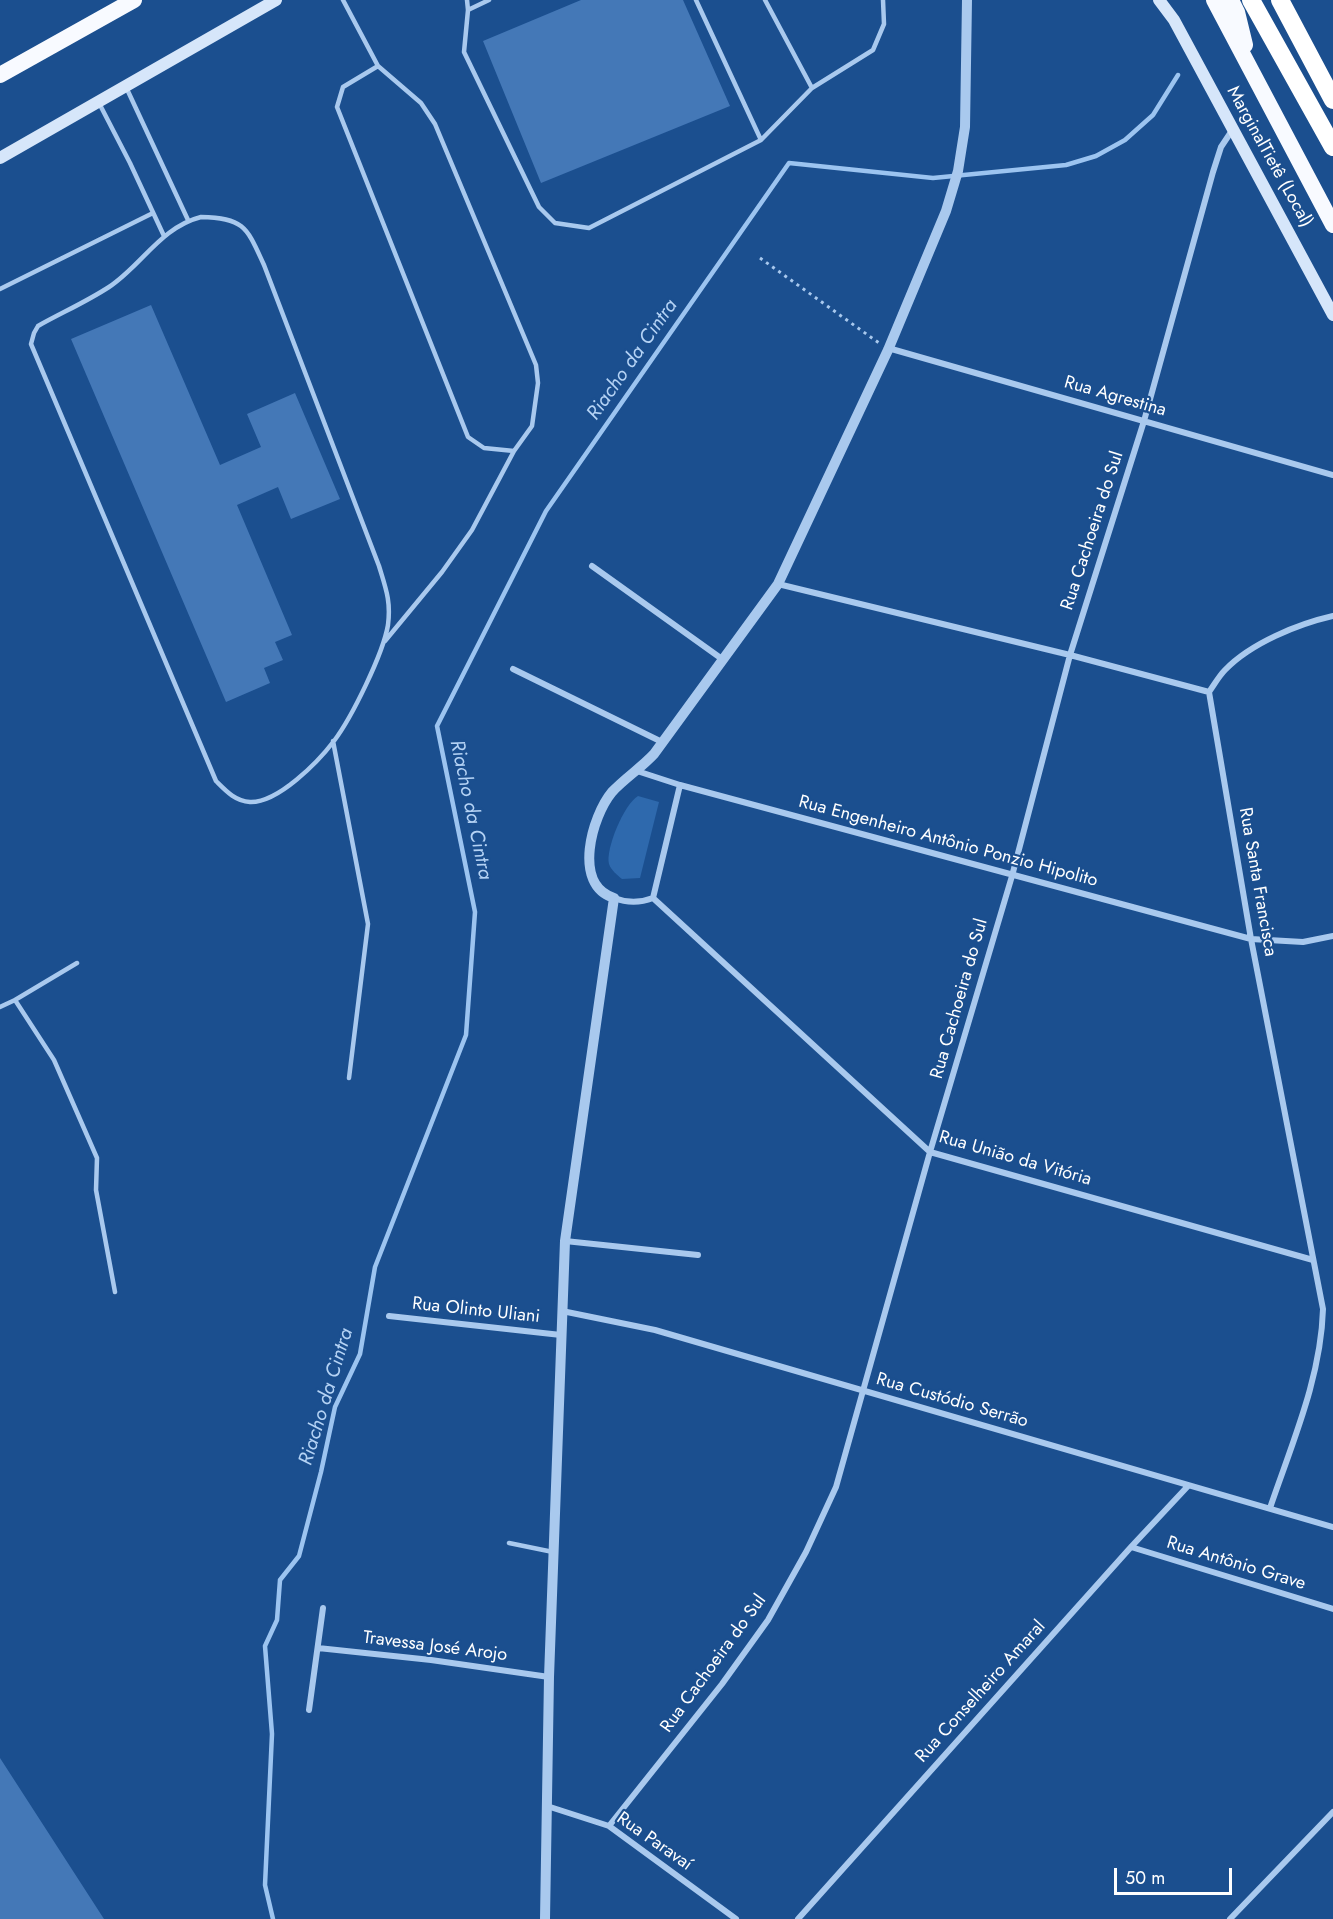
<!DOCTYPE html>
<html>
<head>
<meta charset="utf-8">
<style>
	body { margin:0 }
	#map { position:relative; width:1333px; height:1919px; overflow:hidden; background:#1b4f8f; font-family:Jost,sans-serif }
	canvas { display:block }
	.scale { position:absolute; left:1114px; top:1868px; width:118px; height:27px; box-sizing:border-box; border:3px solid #fff; border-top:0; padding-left:8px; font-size:18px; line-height:21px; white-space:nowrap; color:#fff; -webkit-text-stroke:4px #1b4f8f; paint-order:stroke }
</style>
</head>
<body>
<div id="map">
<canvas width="1333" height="1919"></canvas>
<div class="scale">50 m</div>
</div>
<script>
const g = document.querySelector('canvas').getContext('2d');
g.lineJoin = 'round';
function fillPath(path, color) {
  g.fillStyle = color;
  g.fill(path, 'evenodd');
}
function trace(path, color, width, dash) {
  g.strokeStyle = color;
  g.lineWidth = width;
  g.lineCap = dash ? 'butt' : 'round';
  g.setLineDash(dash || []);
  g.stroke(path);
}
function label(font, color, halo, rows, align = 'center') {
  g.font = font + ' Jost,sans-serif';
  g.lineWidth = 4.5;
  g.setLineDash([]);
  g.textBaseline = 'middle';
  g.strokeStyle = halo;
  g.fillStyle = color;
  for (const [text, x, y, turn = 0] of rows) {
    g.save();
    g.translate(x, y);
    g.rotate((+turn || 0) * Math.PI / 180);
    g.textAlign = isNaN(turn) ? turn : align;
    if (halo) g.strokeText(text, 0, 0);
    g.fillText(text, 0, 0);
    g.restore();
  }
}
const green = new Path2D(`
	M638,796L659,802L640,878L622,879C617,875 611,870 609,864C605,850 624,804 638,796Z`);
const stream = new Path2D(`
	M273,1919L265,1885L272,1734L265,1646L277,1620L280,1580L299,1556L321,1472L335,1407L360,1354L375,1267L466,1035L475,912L437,726L546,511L789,163L933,178L1066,165L1096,156L1125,140L1153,115L1178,75`);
const building = new Path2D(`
	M581,0H683L730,106L541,183L483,41Z
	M151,305L220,465L261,447L247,414L295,393L340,499L291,519L278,487L237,505L292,635L275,642L283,660L264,668L270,683L226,702L71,339Z
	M0,1758L104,1919H0Z`);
const path = new Path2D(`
	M760,258L879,343`);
const service = new Path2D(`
	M343,0L378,66L421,103L435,124L536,365L538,383L532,426L514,451L484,448L468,437L337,107L343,87L378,66
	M467,0L468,10L464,52L539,207L555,223L589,228L761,140L812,88L873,50L884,24L883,0
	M696,0L761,140
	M765,0L812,88
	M468,10L489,0
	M126,87L188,220
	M99,103L130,163L164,236
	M201,217C245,218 247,228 264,265L379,566C386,589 391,601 388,625C383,654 352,717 334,741C318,762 278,803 250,802C235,801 226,791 216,781L31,344L34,333L38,326C61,313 86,302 109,287C141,266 161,227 201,217Z
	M0,289L153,213
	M385,641L442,572L472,530L514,451
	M333,741L368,924L349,1078
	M15,1000L77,963
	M0,1007L15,1000L54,1060L97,1158L96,1190L115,1292
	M509,1543L553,1552`);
const minor = new Path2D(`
	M888,348L1333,475
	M592,566L722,659
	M778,584L1070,655L1209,692
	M513,669L662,742
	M1209,692L1251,939L1323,1309C1321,1378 1292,1443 1270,1508
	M1209,692C1214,685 1219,676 1225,670C1251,643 1298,624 1333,616
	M637,771L680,785L1251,939L1303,942L1333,936
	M614,898C627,903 640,903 653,898L680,785
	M653,898L930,1152L1313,1260
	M565,1241L698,1255
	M562,1311L655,1330L1333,1527
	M389,1316L561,1335
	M1131,1547L1333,1609
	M318,1648L431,1660L549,1677
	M309,1710L323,1608
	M547,1806L609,1826L736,1919
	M609,1826L722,1684L768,1620L806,1552L836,1487L930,1152L1012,876L1070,655L1144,421L1213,172L1221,147L1233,129
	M798,1919L1131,1547L1188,1486
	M1230,1919L1333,1812`);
const tertiary = new Path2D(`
	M545,1919L549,1677L565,1241L614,898C572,885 592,816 612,792C625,778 641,768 654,754L778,584L888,350L946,211L958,171L965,127L967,0`);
const secondary = new Path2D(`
	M1159,0L1174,20L1333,315
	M0,158L276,0`);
const trunk = new Path2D(`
	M1214,0L1333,225
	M1231,0L1237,12L1245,45
	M0,75L134,0`);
const motorway = new Path2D(`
	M1251,0L1333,147
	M1280,0L1333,100`);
const streetNames = [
	["MarginalTietê (Local)",1269,157,61],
	["Rua Agrestina",1115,397,16],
	["Rua Cachoeira do Sul",1093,531,-72],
	["Rua Engenheiro Antônio Ponzio Hipolito",948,842,15],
	["Rua Santa Francisca",1257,882,80],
	["Rua Cachoeira do Sul",960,999,-74],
	["Rua União da Vitória",1015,1159,16],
	["Rua Olinto Uliani",476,1311,6],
	["Rua Custódio Serrão",952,1401,16],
	["Rua Antônio Grave",1236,1564,17],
	["Travessa José Arojo",435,1647,7],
	["Rua Cachoeira do Sul",714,1664,-54],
	["Rua Conselheiro Amaral",981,1692,-48],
	["Rua Paravaí",654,1842,35]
];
const waterNames = [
	["Riacho da Cintra",633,360,-55],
	["Riacho da Cintra",470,810,78],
	["Riacho da Cintra",327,1397,-73]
];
fillPath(green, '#2e69ad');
trace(stream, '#9cc4f0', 4.5);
fillPath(building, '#4478b7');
trace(path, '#a9c9ee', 3, [3, 4.5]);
trace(service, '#a9c9ee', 4.5);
trace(minor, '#a9c9ee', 6);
trace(tertiary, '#a9c9ee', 10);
trace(secondary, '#d6e6fa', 12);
trace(trunk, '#f8faff', 16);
trace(motorway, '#fff', 18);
label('18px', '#fff', '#1b4f8f', streetNames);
label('italic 20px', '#b5d3f5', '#1b4f8f', waterNames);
</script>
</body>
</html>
